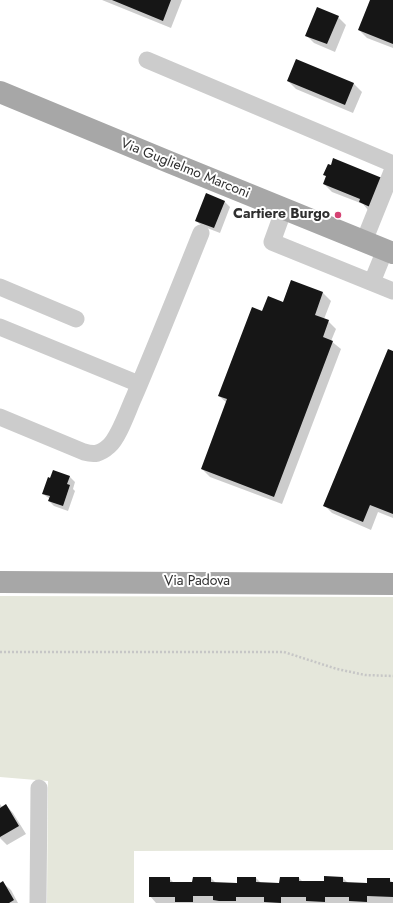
<!DOCTYPE html>
<html>
<head>
<meta charset="utf-8">
<style>
	body { margin:0 }
	canvas { display:block; background:#fff }
</style>
</head>
<body>
<canvas width="393" height="903"></canvas>
<script>
const g = document.querySelector('canvas').getContext('2d');
g.lineJoin = 'round';
function fillPath(path, color) {
  g.fillStyle = color;
  g.fill(path, 'evenodd');
}
function trace(path, color, width, dash) {
  g.strokeStyle = color;
  g.lineWidth = width;
  g.lineCap = dash ? 'butt' : 'round';
  g.setLineDash(dash || []);
  g.stroke(path);
}
function label(font, color, halo, rows, align = 'center') {
  g.font = font + ' Jost,sans-serif';
  g.lineWidth = 4;
  g.setLineDash([]);
  g.textBaseline = 'middle';
  g.strokeStyle = halo;
  g.fillStyle = color;
  for (const [text, x, y, turn = 0] of rows) {
    g.save();
    g.translate(x, y);
    g.rotate((+turn || 0) * Math.PI / 180);
    g.textAlign = isNaN(turn) ? turn : align;
    if (halo) g.strokeText(text, 0, 0);
    g.fillText(text, 0, 0);
    g.restore();
  }
}
const green = new Path2D(`
	M0,596L393,597V850L134,851V903H47L48,781L0,777Z`);
const shadow = new Path2D(`
	M102,0H182L171,28Z
	M371,0H393V48L367,38L359,30Z
	M338,17L346,25L335,52L314,43L306,35Z
	M297,61L354,84L362,92L353,113L296,89L288,81Z
	M331,167L381,179L368,210L363,204L332,192L324,184L327,177L324,174Z
	M224,201L230,207L220,233L202,226L196,221Z
	M291,281L323,293L331,301L324,319L328,321L336,329L331,341L341,349L282,504L210,477L202,469L227,403L219,396L263,312L283,303Z
	M393,352V518L378,512L371,530L332,513L324,505Z
	M54,471L70,477L75,482L73,489L75,491L68,511L54,506L49,501L50,499L43,494L51,479Z
	M0,804L2,807L6,805L13,813L26,834L7,845L0,838Z
	M325,877L343,878L349,884H368L389,879L393,883V903H156L150,896L169,878L174,883H193L194,878H211L216,883L238,884L256,878L261,883L280,884L299,878L303,882L325,883Z
	M0,882L1,884L3,883L11,890L18,903H0Z`);
const building = new Path2D(`
	M112,0H171L163,21Z
	M370,0H393V44L358,30Z
	M317,7L339,16L327,44L305,36Z
	M296,59L354,83L345,105L287,81Z
	M333,158L382,178L370,207L359,202L360,199L323,184L326,176L323,175L328,164L331,165Z
	M206,193L225,201L214,228L195,221Z
	M291,280L323,292L315,315L329,320L323,337L333,341L274,497L201,469L227,399L218,396L252,307L262,311L268,296L283,302Z
	M388,349L393,351V514L370,505L363,522L323,506Z
	M53,470L70,476L67,484L70,485L63,506L48,501L50,496L42,494L48,477L50,478Z
	M6,804L19,826L0,837V808Z
	M324,876L343,877V882L367,883V878H390V882H393V897L367,896V902L349,901V897H325V902L306,901V897H281V903L264,902V897H236V901H219L213,900V896H193V902H175V897H149V877H170V882H192L193,877H211V882L237,883V877H256V882L279,883L280,877H299V881H324Z
	M3,881L14,900L9,903H0V883Z`);
const path = new Path2D(`
	M0,652H284L337,669L365,675L393,676`);
const minor = new Path2D(`
	M147,60L393,164
	M284,209L272,242L393,291
	M364,241L393,169
	M372,282L385,250
	M0,287L76,319
	M0,327L139,384
	M0,417L84,452C95,455 100,454 109,446C119,437 128,410 134,397C157,343 179,288 201,233
	M38,903L39,788`);
const major = new Path2D(`
	M0,92L169,162L393,253
	M0,582L393,584`);
const markers = [
	[338,215,4,"#d54273"]
];
const streetNames = [
	["Via Guglielmo Marconi",185,169,22],
	["Via Padova",197,582]
];
const poiNames = [
	["Cartiere Burgo",330,215]
];
fillPath(green, '#e5e7db');
fillPath(shadow, '#0003');
fillPath(building, '#161616');
trace(path, '#c6c6c6', 2.5, [2, 2]);
trace(minor, '#ccc', 17);
trace(major, '#a7a7a7', 22);
for (const [x, y, r, color] of markers) {
  const dot = new Path2D();
  dot.arc(x, y, r, 0, 2 * Math.PI);
  g.fillStyle = color;
  g.fill(dot);
  trace(dot, '#fff', 1.5);
}
label('14px', '#2f2f2f', '#fff', streetNames);
label('bold 14px', '#2f2f2f', '#fff', poiNames, 'right');
</script>
</body>
</html>
